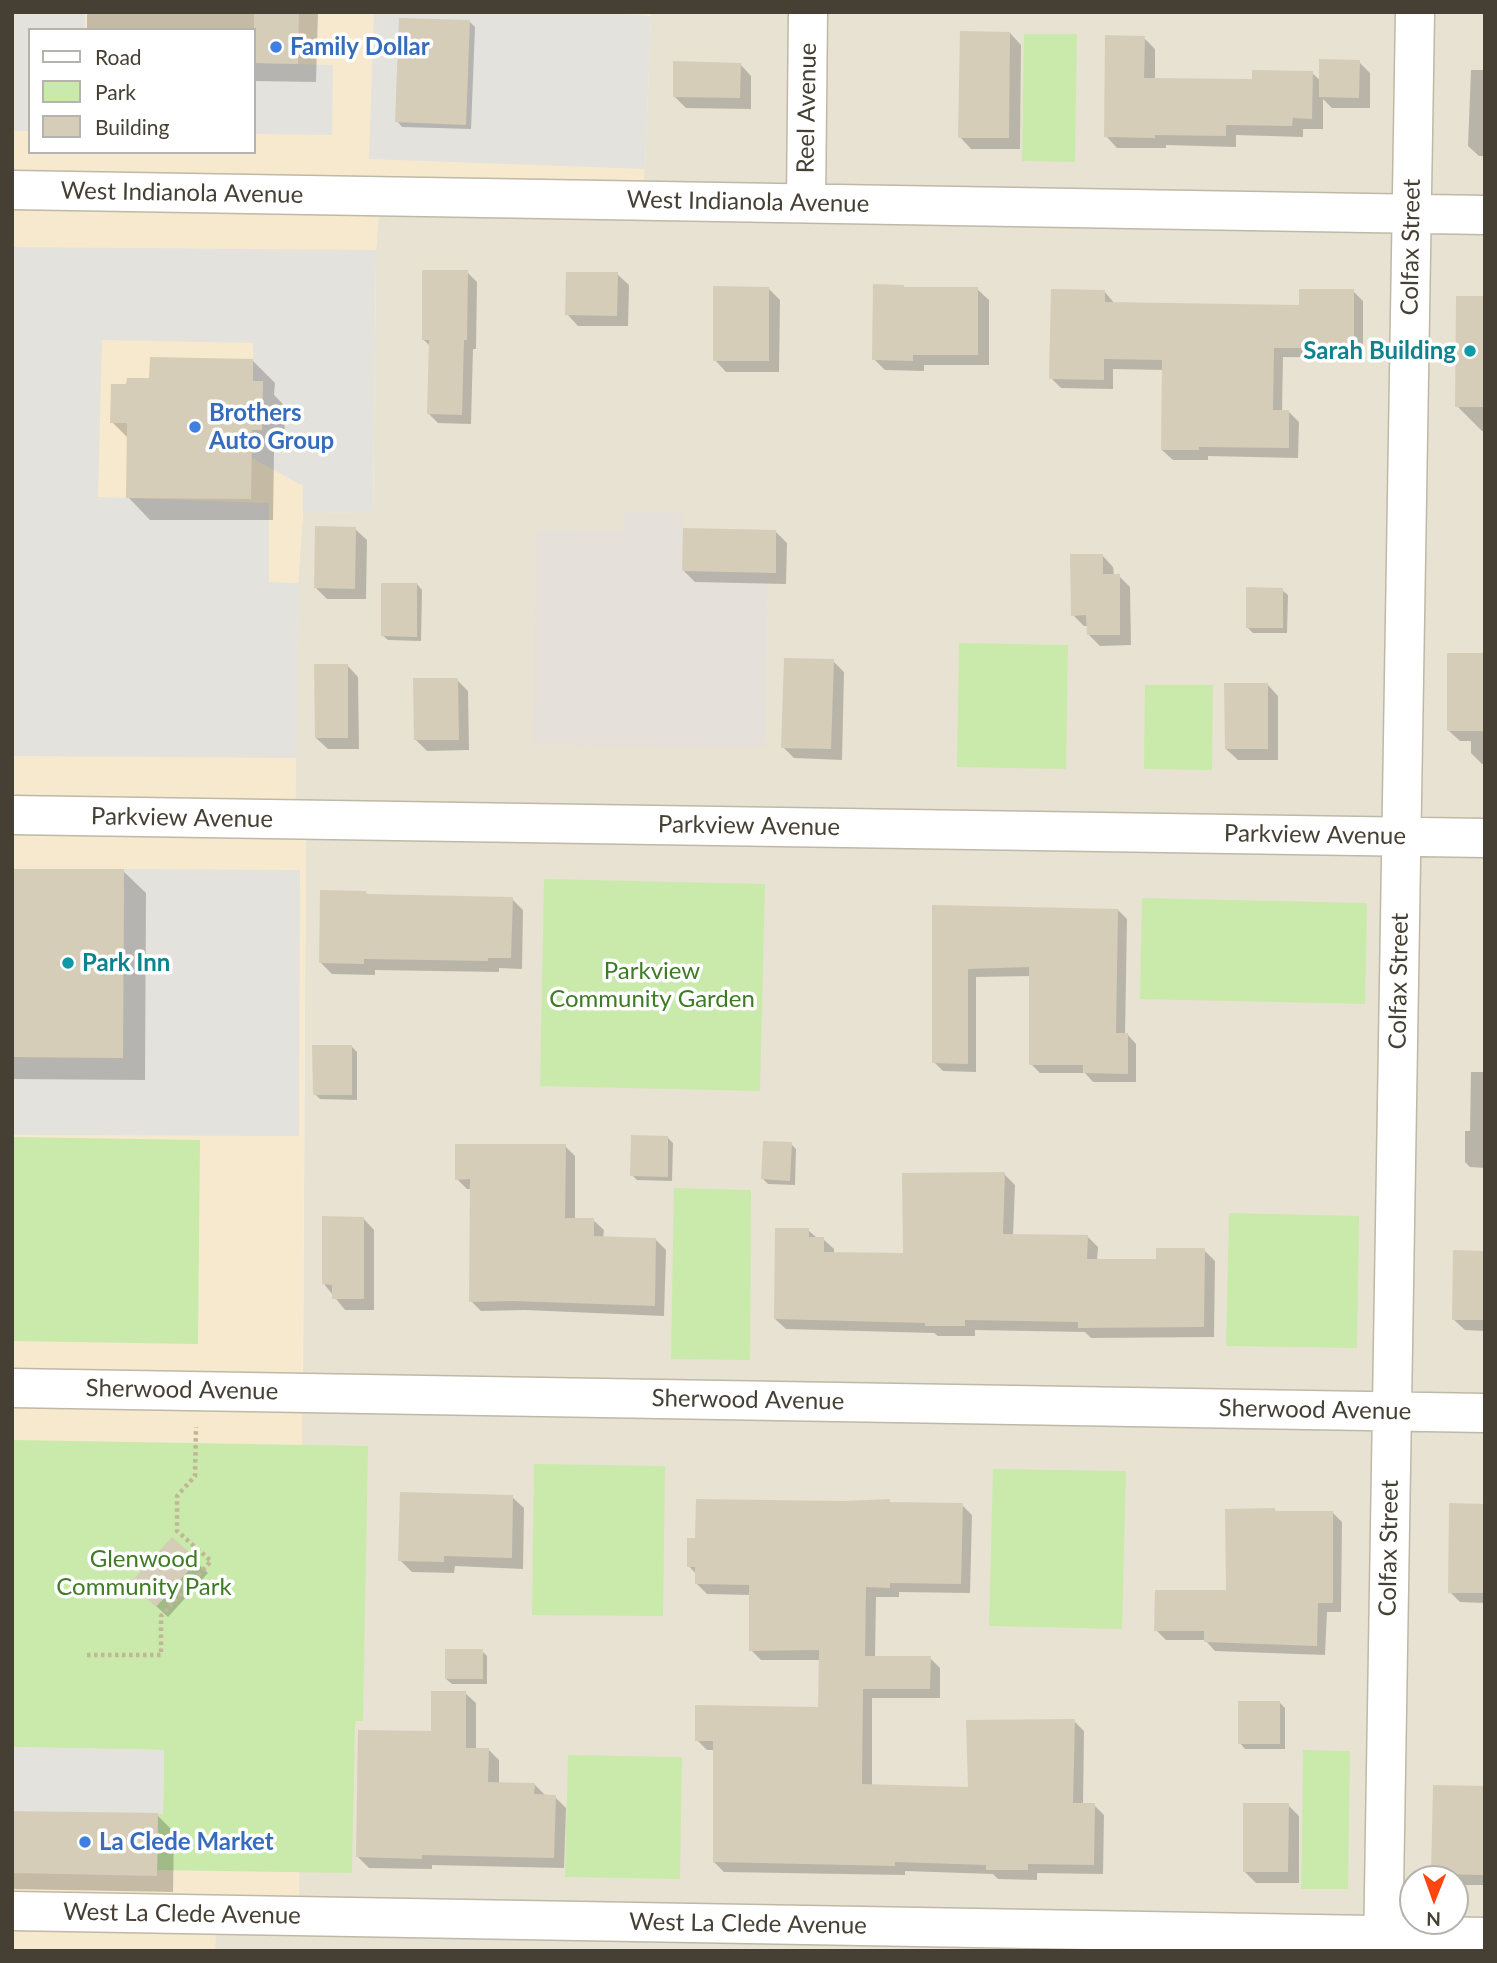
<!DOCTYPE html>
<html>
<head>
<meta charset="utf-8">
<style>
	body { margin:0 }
	#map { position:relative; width:1497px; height:1963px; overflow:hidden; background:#f3f0e5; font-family:Lato,sans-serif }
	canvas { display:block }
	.frame { position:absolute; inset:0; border:14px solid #464034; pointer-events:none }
	.legend { position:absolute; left:28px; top:28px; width:228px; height:126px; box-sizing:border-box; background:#fff; border:2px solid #b5b3ae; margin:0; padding:9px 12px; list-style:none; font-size:21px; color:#464034 }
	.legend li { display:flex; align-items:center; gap:14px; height:35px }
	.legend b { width:35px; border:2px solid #b5b3ae }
	.north { position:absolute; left:1399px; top:1865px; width:70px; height:70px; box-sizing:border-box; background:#fff; border:2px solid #b5b3ae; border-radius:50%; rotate:181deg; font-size:19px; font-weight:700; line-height:28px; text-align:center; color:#464034 }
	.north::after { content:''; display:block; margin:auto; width:24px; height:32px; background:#ff4610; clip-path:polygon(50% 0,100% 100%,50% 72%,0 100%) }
</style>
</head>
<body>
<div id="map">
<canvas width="1497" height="1963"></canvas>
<div class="frame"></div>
<ul class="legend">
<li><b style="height:9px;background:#fff"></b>Road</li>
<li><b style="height:19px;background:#c9eaab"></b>Park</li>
<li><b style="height:19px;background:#d6cdb9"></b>Building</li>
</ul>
<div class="north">N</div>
</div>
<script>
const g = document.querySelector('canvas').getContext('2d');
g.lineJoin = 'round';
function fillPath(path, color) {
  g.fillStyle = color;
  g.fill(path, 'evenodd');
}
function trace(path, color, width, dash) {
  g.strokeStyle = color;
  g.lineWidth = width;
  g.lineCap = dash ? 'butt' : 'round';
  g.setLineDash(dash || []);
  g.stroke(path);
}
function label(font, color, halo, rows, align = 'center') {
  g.font = font + ' Lato,sans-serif';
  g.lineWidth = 7;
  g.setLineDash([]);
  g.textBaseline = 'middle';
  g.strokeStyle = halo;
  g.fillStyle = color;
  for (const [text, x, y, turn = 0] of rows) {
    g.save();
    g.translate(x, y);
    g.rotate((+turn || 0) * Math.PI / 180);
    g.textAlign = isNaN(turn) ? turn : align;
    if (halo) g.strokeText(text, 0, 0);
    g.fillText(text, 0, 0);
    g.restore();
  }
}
const residential = new Path2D(`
	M651,12H1485V1951H215L216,1915L303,1393L306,820H295L298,583L303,512H373L376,250L380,196L645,169ZM1413,1879H1455V1921H1413Z`);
const commercial = new Path2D(`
	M12,12H651L643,201L380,196L376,250L373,513L303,512L298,583L295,819L306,820L299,1916L216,1915L215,1951H12ZM30,30H254V152H30Z`);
const industrial = new Path2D(`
	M624,512L683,513L682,571L767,573L765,747L533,745L536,530L623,531Z`);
const green = new Path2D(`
	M1024,34H1077L1075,162L1022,161Z
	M959,643L1068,645L1066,769L957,767Z
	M1145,685H1213L1212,770L1144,769Z
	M544,879L765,884L760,1091L540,1086Z
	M1142,898L1367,903L1365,1004L1140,999Z
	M12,1137L200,1140L198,1344L12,1341Z
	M674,1188L751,1190L750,1360L671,1359Z
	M1229,1213L1359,1216L1357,1348L1226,1346Z
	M12,1440L368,1446L363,1721H355L352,1873L157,1870L158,1813H163L164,1750L12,1747Z
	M534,1464L665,1466L663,1616L532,1615Z
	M993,1469L1126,1471L1122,1629L989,1626Z
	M1303,1750L1350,1751L1348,1889H1301Z
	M568,1755L682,1757L680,1879L565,1877Z`);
const parking = new Path2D(`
	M12,12H85V30H30V131H12Z
	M374,12H590L651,16L645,169L369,159Z
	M254,63L333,65L332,135L254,134Z
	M12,247L376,250L373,513L303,512V486L252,458V430H262L263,382L253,381V343L102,340L98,497L269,503V582L298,583L297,758L12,756Z
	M124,869L300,870L299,1136L12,1135V1057L123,1058Z
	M12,1747L164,1750L163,1814L12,1811Z`);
const shadow = new Path2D(`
	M87,12H318L316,82L254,81V30H87Z
	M470,22L475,27L471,129L402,127L397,121Z
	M1010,33L1021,45L1020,149H971L960,137Z
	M1144,38L1155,49V80H1254L1312,73L1321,81L1359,62L1370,73V108H1332L1323,99V129H1303V137L1236,135V147L1166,145V148H1117L1106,136Z
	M740,64L751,76V109L686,108L674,96Z
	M1471,70H1485V156H1479L1468,146Z
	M467,272L477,282L476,349H473L471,424L438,423L429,414L430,346L423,339Z
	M617,274L629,285L628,326H578L567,314Z
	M768,288L780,300L779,372H726L715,360Z
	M906,289H977L989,300V365H924V371L885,370L874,359Z
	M1104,291L1115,304L1301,307L1353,291L1363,301V358L1283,357L1282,412H1289L1299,422L1298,458L1208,456V460H1173L1162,450L1164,370L1113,369V389L1061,388L1051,378Z
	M1485,298V431H1482L1457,406Z
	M252,360L275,383L274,395L285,406L284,452H274L273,520H150L128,497L129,439L112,422L128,386Z
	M355,529L367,540L366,599H327L316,588Z
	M776,532L787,543L786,584L695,582L684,571Z
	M1102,555L1113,567L1114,576H1119L1130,587L1131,645L1100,646L1089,635L1088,626H1084L1073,615Z
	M417,584L422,590L421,641L388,640L382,635Z
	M1282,590L1288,595L1287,633H1253L1248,628Z
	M1485,655V764H1482L1471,753V741H1460L1448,730Z
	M833,661L844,672L842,760L794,758L783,747Z
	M347,665L358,677L359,749H328L316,738Z
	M457,680L468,691L469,750L427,751L415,739Z
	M1267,684L1278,696V760H1238L1226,749Z
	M12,870L123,871L146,893L145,1080L12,1079Z
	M365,892L369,896L512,899L523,910L522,969L499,968V972L375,970V975L332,974L321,963Z
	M934,907L1118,910L1127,919L1125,1035H1128L1136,1044V1082H1093L1085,1073H1040L1031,1064V976L976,977V1072L943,1071L934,1062Z
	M352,1047L357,1052V1100L320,1099L315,1094Z
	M1471,1072H1485V1168L1470,1167L1465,1162V1131H1470Z
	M668,1138L673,1143L672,1181L637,1180L632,1175Z
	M791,1144L796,1149L795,1185L768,1184L763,1179Z
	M565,1146L575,1156V1220H593L604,1230L603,1238L656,1240L666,1250L664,1316L525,1310L481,1311L471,1301L472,1189H467L457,1179Z
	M1004,1174L1015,1185L1013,1236H1087L1098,1247L1097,1261H1158L1204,1250L1215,1261L1214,1337L1091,1338L1085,1332L975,1330V1336H938L934,1333L786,1329L775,1319L808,1230L817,1238L823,1239L834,1249V1253L905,1255Z
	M363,1218L374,1230V1310H345L324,1284Z
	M1485,1253V1331L1465,1330L1453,1319Z
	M512,1497L524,1508L523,1569L455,1566L454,1573L412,1572L400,1560Z
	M889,1501L893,1504L962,1505L972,1515L970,1593L899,1592V1597H876L875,1658H930L940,1668V1698H872V1786L970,1789L1074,1721L1084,1731L1083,1805H1094L1104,1815L1103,1874L1037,1873V1880L998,1879L993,1874L905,1871V1875L724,1872L714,1862L715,1750H707L697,1740L820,1709V1660H761L751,1650V1595L707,1594L697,1584V1575L689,1566L843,1503Z
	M1485,1506V1603L1460,1602L1450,1592Z
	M1333,1513L1342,1522L1341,1612H1327L1325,1655L1215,1651L1205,1640H1166L1156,1630L1227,1592Z
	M172,1539L208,1573L168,1617L143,1594Z
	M482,1651L487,1656V1684H452L446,1679Z
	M465,1693L476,1703V1749H488L499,1760V1784H534L545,1795L555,1797L566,1808L564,1868L432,1865V1869L369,1868L358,1857L433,1733Z
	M1280,1703L1285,1708V1749H1245L1240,1743Z
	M1485,1788V1885H1455V1879H1439L1433,1873Z
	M1288,1805L1299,1816V1883H1256L1245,1872Z
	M12,1813L157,1815L174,1832L173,1892L12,1889Z`);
const building = new Path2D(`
	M254,12H299L298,64L254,63Z
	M399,18L470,20L466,125L395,122Z
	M960,31L1010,32L1009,138H958Z
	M1105,35L1145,36L1144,78L1252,79V70L1313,71L1312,119L1293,118L1292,126L1226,125V136L1155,135V138L1104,137Z
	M1319,59L1360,60L1359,98L1319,97Z
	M673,61L741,63L740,98L673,97Z
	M422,270H468L467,340H464L462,415L427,414L429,340H422Z
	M566,272H618L617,316L565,315Z
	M873,284L904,285V287H978V355H913V361L872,360Z
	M713,286L769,287V361H713Z
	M1051,289L1105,290V302L1299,305V289H1354V348H1274L1273,410H1289V448L1199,447V450H1161L1162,360L1104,359V380L1049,379Z
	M1456,296H1485V407H1455Z
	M150,357L253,359V381H263L262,430H252L251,499L126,498L127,423H110L111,384H126L127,378H149Z
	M315,526L356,527L355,589L314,588Z
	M683,528L776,530V573L682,571Z
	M1070,554H1103V574H1120V635H1087L1086,615L1071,616Z
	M381,583H417V637L381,636Z
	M1246,587L1283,588V628H1246Z
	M1447,653H1485V731H1447Z
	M784,658L834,659L831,749L781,748Z
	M314,664H348V738H315Z
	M413,678H458L459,740H414Z
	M1224,683H1268V749H1225Z
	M12,869H124L123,1058L12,1057Z
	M320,890L366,891V894L513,897L511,958H488V961L364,959V964L319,963Z
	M932,905L1118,909L1116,1033H1128V1074L1083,1073V1065H1029V967L968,969V1064L932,1063Z
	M312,1045H352V1095H313Z
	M631,1135L668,1136V1177L630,1176Z
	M763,1141L792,1142L790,1181L761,1179Z
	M455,1144H566L565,1218H594V1236L656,1238L655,1306L513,1301L469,1302L470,1179L455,1180Z
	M1005,1172L1003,1234L1088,1235L1087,1259H1156V1248H1205L1204,1327L1078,1328V1322L965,1320V1326H925V1323L774,1319L775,1228H809V1237H824V1252L903,1253L902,1173Z
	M322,1216L364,1217V1299H332V1285L322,1284Z
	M1453,1250L1485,1251V1320H1452Z
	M400,1492L513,1495L512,1558L444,1556V1562L398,1561Z
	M696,1499L843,1501L890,1499V1502L963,1503L961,1584L890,1583V1588L866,1587L865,1656H931L930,1689H863L862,1784L968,1787L966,1720L1075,1719L1073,1803H1095L1094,1865L1028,1864V1870H986V1865L895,1862V1866L713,1862V1741H695V1705L818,1707L819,1650L749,1651V1585L695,1584V1567H687V1538H695Z
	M1449,1503L1485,1504V1593H1448Z
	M1275,1508V1511H1333V1603H1318L1317,1646L1204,1642V1631H1154L1155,1590H1226L1225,1509Z
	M172,1537L198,1560L156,1607L130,1583Z
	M445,1649H483V1679H445Z
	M431,1691H466V1748H489L488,1782L535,1783L534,1794L556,1795L554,1858L422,1855V1859L356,1857L358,1730L431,1731Z
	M1238,1701H1280V1744H1238Z
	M1433,1785L1485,1786V1875L1431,1874Z
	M1243,1803H1289L1288,1872H1243Z
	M12,1811L158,1813L157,1876L12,1873Z`);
const path = new Path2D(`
	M87,1655H161V1616L211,1561L177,1531V1496L195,1476L196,1427`);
const street = new Path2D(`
	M12,190L1485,215
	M806,203L808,12
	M12,815L1485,838
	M12,1388L1485,1413
	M12,1911L1485,1937
	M1383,1951L1415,12`);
const markers = [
	[276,47,7,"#3f7fe0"],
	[1470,351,7,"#0f9aa8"],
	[195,427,7,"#3f7fe0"],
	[68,963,7,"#0f9aa8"],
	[85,1842,7,"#3f7fe0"]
];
const shopNames = [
	["Family Dollar",290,47],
	["Brothers",209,413],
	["Auto Group",209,441],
	["La Clede Market",99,1842]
];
const streetNames = [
	["Reel Avenue",807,108,-89],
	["West Indianola Avenue",182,193,1],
	["West Indianola Avenue",748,202,1],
	["Colfax Street",1411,247,-89],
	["Parkview Avenue",182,818,1],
	["Parkview Avenue",749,826,1],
	["Parkview Avenue",1315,835,1],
	["Colfax Street",1399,981,-89],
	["Sherwood Avenue",182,1390,1],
	["Sherwood Avenue",748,1400,1],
	["Sherwood Avenue",1315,1410,1],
	["Colfax Street",1389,1548,-89],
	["West La Clede Avenue",182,1914,1],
	["West La Clede Avenue",748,1924,1]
];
const cultureNames = [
	["Sarah Building",1456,351],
	["Park Inn",82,963,"left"]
];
const parkNames = [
	["Parkview",652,971],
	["Community Garden",652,999],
	["Glenwood",144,1559],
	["Community Park",144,1587]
];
fillPath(residential, '#e8e2d2');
fillPath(commercial, '#f7e9ce');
fillPath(industrial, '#e5e1da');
fillPath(green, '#c9eaab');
fillPath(parking, '#e4e2dd');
fillPath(shadow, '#0003');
fillPath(building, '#d6cdb9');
trace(street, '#bfb8a7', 41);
trace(path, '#c2b697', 4.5, [3.5, 3.5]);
trace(street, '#fff', 38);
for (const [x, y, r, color] of markers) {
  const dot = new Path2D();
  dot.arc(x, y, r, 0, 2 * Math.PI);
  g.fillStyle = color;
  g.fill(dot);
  trace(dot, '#fff', 2.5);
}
label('bold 24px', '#366cbe', '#fff', shopNames, 'left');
label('24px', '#464034', '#fff', streetNames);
label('bold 24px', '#0d838f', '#fff', cultureNames, 'right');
label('24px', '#3e7b24', '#fff', parkNames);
</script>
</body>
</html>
